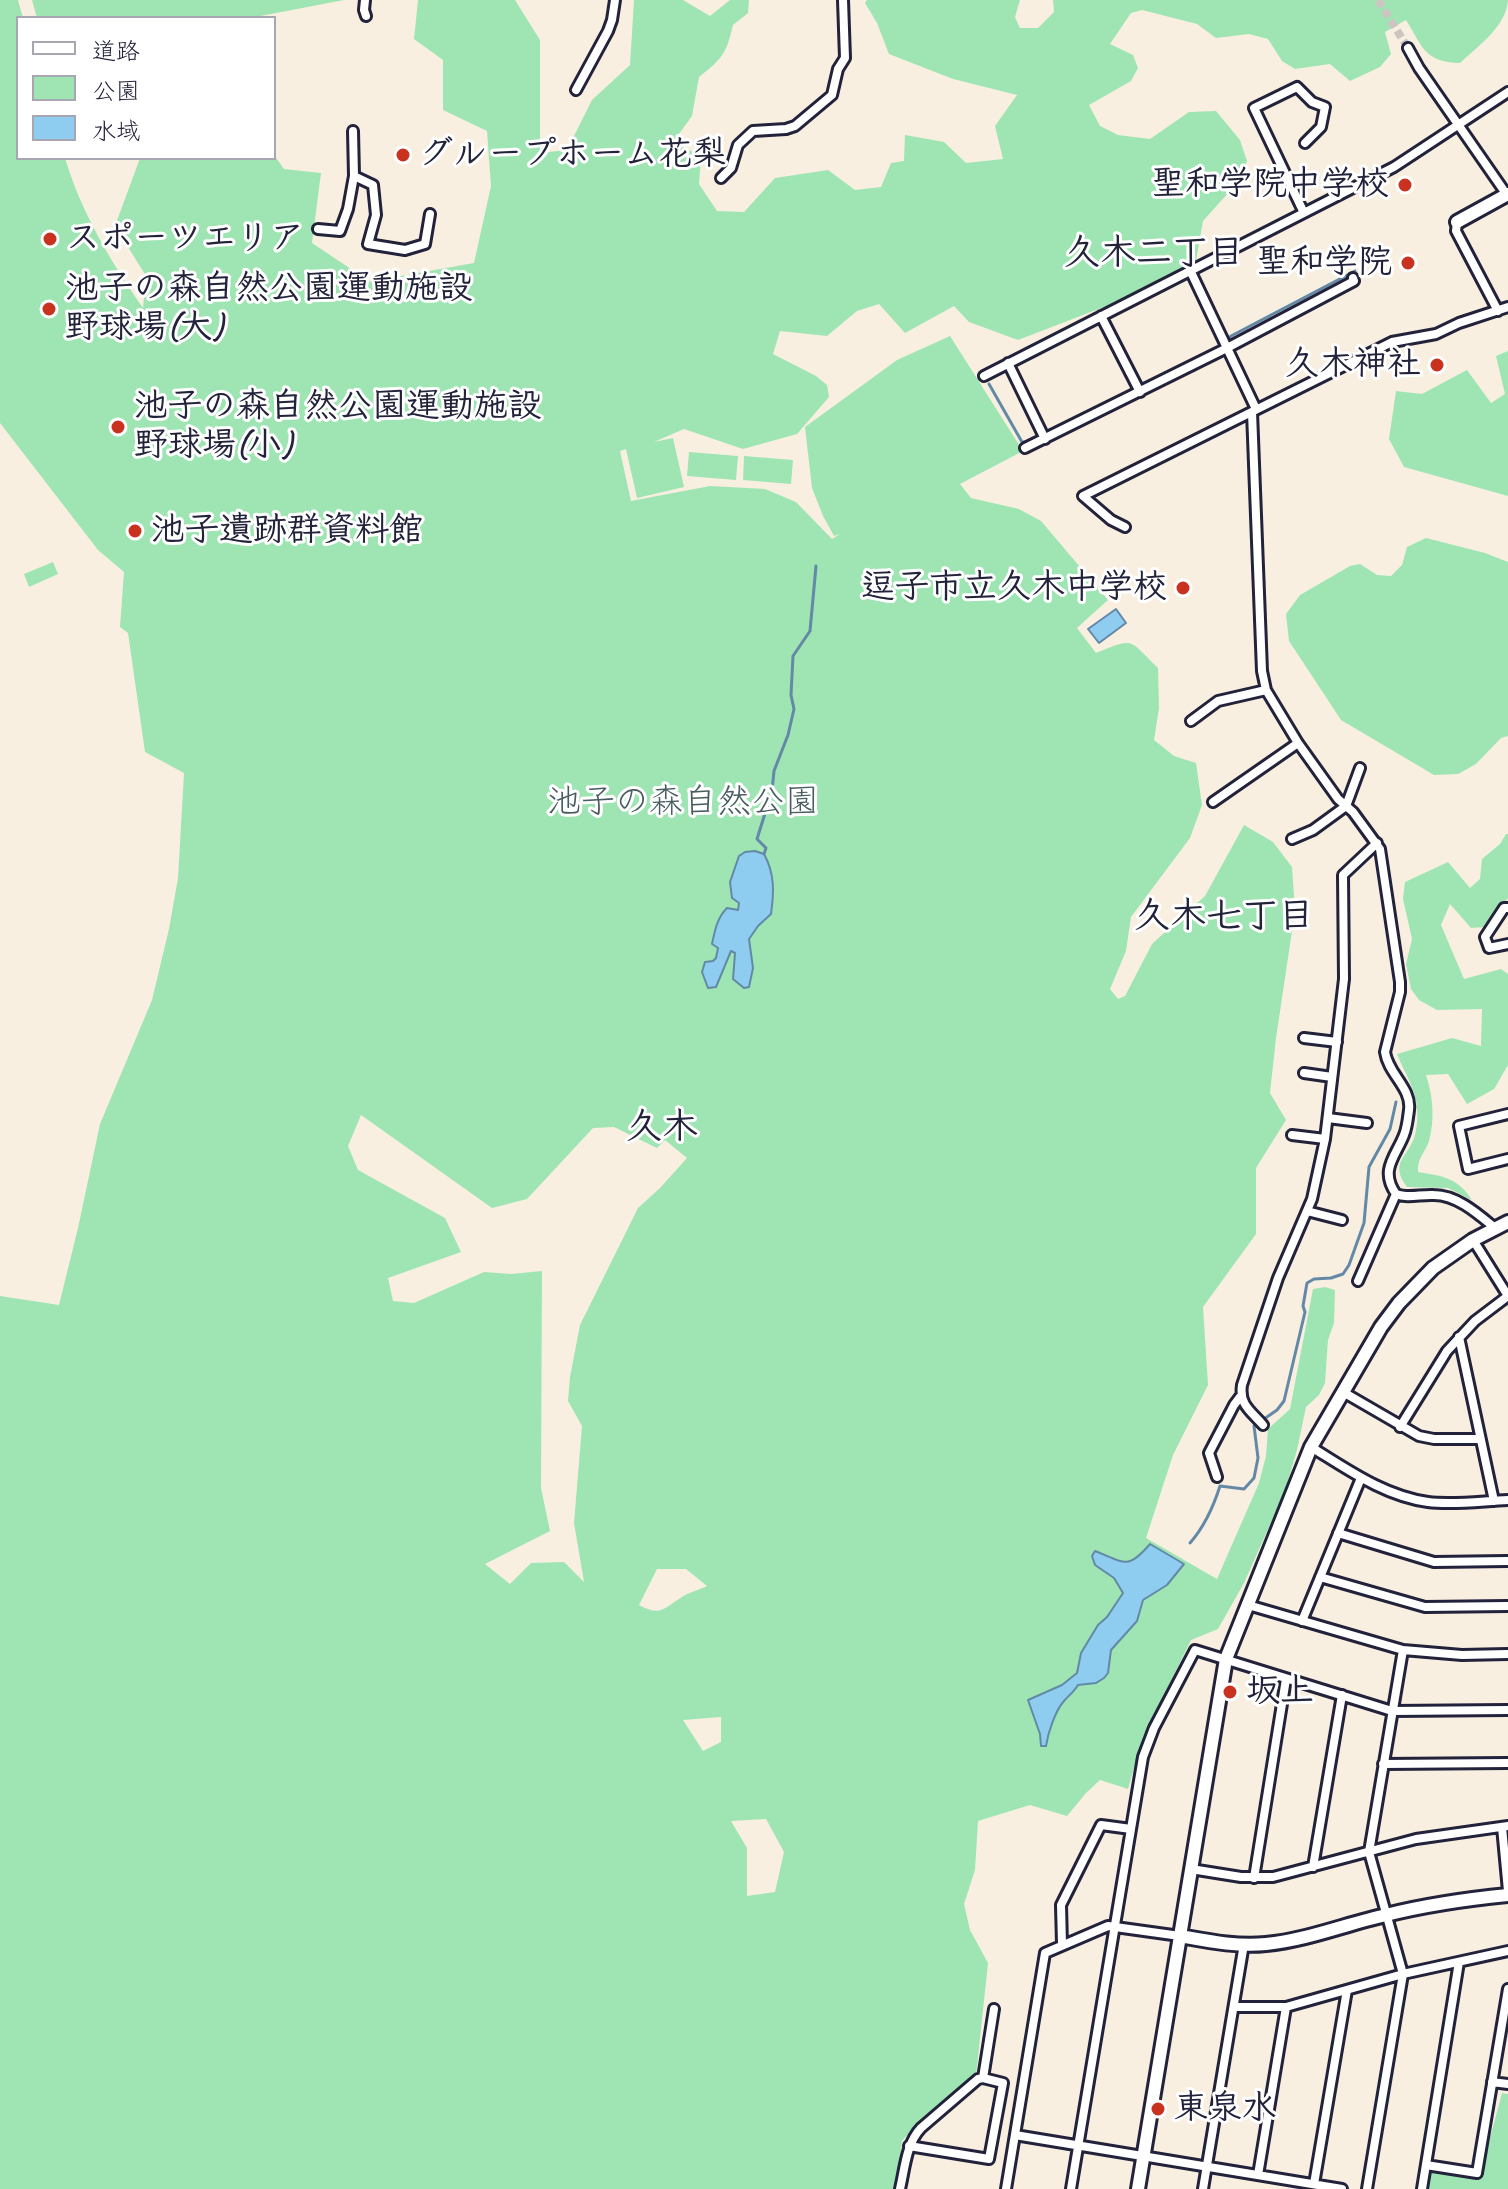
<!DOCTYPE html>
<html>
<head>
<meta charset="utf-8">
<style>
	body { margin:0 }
	#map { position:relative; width:1508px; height:2189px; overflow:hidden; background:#f8efe1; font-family:Caveat,"Klee One",sans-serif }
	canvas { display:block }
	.legend { position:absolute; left:16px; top:16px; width:260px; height:144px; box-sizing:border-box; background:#fff; border:2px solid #a7a7b1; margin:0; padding:10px 14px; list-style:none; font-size:24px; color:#22223b }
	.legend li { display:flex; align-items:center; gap:16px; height:40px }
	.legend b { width:40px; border:2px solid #a7a7b1 }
</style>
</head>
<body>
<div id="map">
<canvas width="1508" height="2189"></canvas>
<ul class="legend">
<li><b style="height:10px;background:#fff"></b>道路</li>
<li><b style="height:22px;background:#9fe5b3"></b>公園</li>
<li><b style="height:22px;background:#8ecdef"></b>水域</li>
</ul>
</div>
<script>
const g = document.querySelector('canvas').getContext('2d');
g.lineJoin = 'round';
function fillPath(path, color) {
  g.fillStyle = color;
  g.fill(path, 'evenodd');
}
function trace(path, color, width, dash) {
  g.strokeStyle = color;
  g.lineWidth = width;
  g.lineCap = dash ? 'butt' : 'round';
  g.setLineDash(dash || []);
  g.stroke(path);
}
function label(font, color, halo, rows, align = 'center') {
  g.font = font + ' Caveat,"Klee One",sans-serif';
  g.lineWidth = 6;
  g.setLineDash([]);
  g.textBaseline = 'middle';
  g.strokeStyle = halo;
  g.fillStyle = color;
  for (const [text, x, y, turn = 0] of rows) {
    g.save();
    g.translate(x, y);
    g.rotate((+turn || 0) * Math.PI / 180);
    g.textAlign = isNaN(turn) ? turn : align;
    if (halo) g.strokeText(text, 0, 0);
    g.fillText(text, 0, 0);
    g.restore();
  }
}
const green = new Path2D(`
	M0,0H18L23,18H18V158H65C81,212 111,262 143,308L146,276L115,226L140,158H274V155L284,169L321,173L312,243L351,269L367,282L474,263L491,186L487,131L443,110V60L414,39L418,0H515L540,40V153L567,150L592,100L630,65L634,0H683L710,16L730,0H749L748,13L733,25C726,54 723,58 699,77L692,116L673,142L701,156L699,184L717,211L744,212L775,178L828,170L855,190L881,187L891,163L904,161L905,135L944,142L966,163L1003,159L995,126L1017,95L953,79L889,54L877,23L865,3L867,0H1020L1015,17L1020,28H1038L1054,12L1053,0H1508C1506,27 1478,46 1460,63C1424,62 1423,47 1406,20L1385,32L1391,54L1380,67L1350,81L1330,64L1295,69L1282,61L1268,39L1249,34L1216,38L1197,24L1142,10L1131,13L1110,44L1133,55L1138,68L1131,81L1089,105L1100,126L1118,135L1150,139L1189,112L1216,111L1240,140L1247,161L1239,181L1203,221L1196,261L1127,298L1018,340L969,322L954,306L905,333L879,304L857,311L827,336L780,331L773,354L816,376L827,385L829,397L797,434L743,449L684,429L654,442L673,438L684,487L637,498L626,449L620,451L631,501L710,486L765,489L796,502L832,539L840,534L834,536L823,516L812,488L805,427L897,360L950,336L1023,451L960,484L971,498L1019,509L1041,521L1108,600L1077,628L1096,653C1135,637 1128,639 1158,668L1159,708L1154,740L1174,756L1196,763L1202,805L1190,838L1131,917L1126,951L1110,989L1118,999L1125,996L1152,944L1205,896L1244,825L1273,842L1292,867L1295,911L1276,1038L1270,1093L1286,1120L1256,1168V1234L1203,1307L1208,1385L1173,1455L1146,1538L1217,1579L1259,1483L1266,1456L1268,1429L1290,1409L1313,1289L1325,1287L1335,1290L1334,1323L1328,1340L1325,1383L1319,1395L1306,1407L1297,1450L1285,1491L1244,1583L1218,1629L1191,1640L1142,1740L1128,1789L1100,1780L1086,1793L1067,1816L1030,1805L978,1821L975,1870L964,1904L970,1930L988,1963L976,2076L917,2124L902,2141L899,2171L893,2189H0V1296L59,1305L78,1228L100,1124L152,1000L169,929L178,878L184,773L145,752L128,633L120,627L124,572L98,550L0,423ZM361,1115L492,1208L527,1199L593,1128L614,1127L657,1148L665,1140L687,1158L660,1188L638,1208L580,1325L570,1377L568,1401L582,1426L574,1523L584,1582L564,1562L531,1563L510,1584L485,1564L550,1531L541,1488L542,1271L511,1274L484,1272L414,1303L393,1301L388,1278L461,1252L445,1218L358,1170L348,1146ZM657,1569H686L707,1586C699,1590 689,1592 682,1597C664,1608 661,1617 639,1605ZM721,1717V1742L703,1751L683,1720ZM766,1819L784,1852L775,1892L747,1896V1848L731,1821Z
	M32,0H344L250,18H37Z
	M1508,351V496L1404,467L1389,439L1396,391L1422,394L1467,370L1491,403L1505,394L1496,356Z
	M689,452L738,456L736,480L687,476Z
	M744,456L793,460L791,484L743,480Z
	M1426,538L1485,553L1508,562V736L1501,738L1476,764L1458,774L1434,775L1341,720L1289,641L1286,614L1300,595L1350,566L1360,564L1377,575L1391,576L1402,565L1407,547Z
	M53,562L58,574L29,587L24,574Z
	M1506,834H1508V898L1485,927L1471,928L1450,904L1441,925L1464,979L1501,969L1508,974V1065L1494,1089L1467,1104L1448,1074L1426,1075C1433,1096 1435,1119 1429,1141C1425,1153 1417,1158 1418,1172C1443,1176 1458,1178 1472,1200L1448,1188L1407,1187C1388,1162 1409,1157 1415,1135C1417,1127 1418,1116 1417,1109C1416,1089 1404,1072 1397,1054L1452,1038L1481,1046L1482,1009L1437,1010L1419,1000L1411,989L1406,964L1412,939L1403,899L1405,882L1448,862L1470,888L1480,879L1482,859L1500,844Z
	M1502,2093L1508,2094V2189H1426L1429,2172L1432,2170L1476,2177L1480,2176Z`);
const water = new Path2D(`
	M1116,609L1126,623L1099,643L1088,629Z
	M755,851L764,854C775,874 774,892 771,914L758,926L749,939L753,968L749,987L744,988L733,979L735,953L731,951L716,987L708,988L702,972L705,962L713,961L716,958L718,948L712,944C715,930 717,918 727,908L738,910L739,903L732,898L730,882L739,856L745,852Z
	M1150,1544L1184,1564L1167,1585L1143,1600L1137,1621L1111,1650L1108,1673L1104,1678L1096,1683L1078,1685C1074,1692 1069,1695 1064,1701C1055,1711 1048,1733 1046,1746H1041L1040,1734L1028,1700L1062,1685L1077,1673L1081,1653L1098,1625L1107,1617L1123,1593L1114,1578L1095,1565L1092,1556L1095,1551C1124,1562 1127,1571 1150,1544Z`);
const stream = new Path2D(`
	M1218,349L1231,336L1355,271
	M989,384L1022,442H1025L1146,384
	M764,854L766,848L757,839L772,791L774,771L788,735L794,709L791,695L793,656L810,631L816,566
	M1190,1543C1205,1526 1213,1508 1220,1486L1244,1489L1254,1478L1258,1458L1254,1426L1277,1410L1284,1401L1305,1312L1303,1306L1307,1283L1314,1279L1331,1278L1343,1274L1349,1265L1364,1223L1369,1167L1390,1129L1396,1102`);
const streetTunnel = new Path2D(`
	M1378,0L1408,48`);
const street = new Path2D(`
	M365,0L364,10L366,16
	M1408,48L1419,68L1507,195
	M576,90L608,31L612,20L615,0
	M353,131L354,176L373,185L376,215L368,244L405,250L425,244L430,214
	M721,178L731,168L738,145L753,131L786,129L795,126L832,95L838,69L845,58L843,0
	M1304,213L1254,108L1297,87L1312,102L1325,107L1321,127L1305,143
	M1457,222L1456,231L1498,311
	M318,229L340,231L348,209L354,176
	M1190,270L1256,409
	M1101,316L1140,392
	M1008,363L1045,439
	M984,376L1394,167L1508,92
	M1252,412L1262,671L1266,690L1298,743L1338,799L1353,812L1380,849L1400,982V992L1385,1052C1388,1074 1412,1088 1409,1110C1408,1118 1407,1128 1404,1135C1396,1156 1379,1170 1396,1194
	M1025,448L1227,348L1354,281L1353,278
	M1125,527L1111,520L1083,496L1392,342L1436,334L1459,323L1508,307
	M1191,721L1218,701L1266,690
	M1213,802L1298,743
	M1292,839L1313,830L1346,806L1360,768
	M1508,908H1504L1485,937L1489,948L1508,944
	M1304,1038L1337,1042
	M1304,1073L1332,1077
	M1508,1114L1459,1126L1468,1169L1508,1159
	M1328,1118L1367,1123
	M1292,1135L1325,1139
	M1396,1194C1408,1199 1421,1194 1434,1195C1457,1195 1478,1214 1495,1228
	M1307,1211L1342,1220
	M1473,1240L1508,1296
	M1358,1281L1396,1194
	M1459,1337L1494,1501
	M1343,1392L1419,1436L1434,1439H1480
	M1263,1425C1251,1411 1239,1405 1242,1385L1278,1278L1312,1199L1325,1139L1344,979L1343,875L1377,843
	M1400,1427L1447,1351L1475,1321L1508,1296
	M1311,1447C1347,1469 1384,1496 1428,1502C1454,1505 1482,1501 1508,1500
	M1217,1477L1209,1453L1234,1405L1240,1397
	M1338,1533L1434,1562L1508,1561
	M1320,1577L1425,1607L1508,1606
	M1248,1605L1403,1650L1462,1655L1508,1654
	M1302,1621L1361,1478
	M1383,1764L1508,1763
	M1502,1827L1508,1891
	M1313,1867L1342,1695
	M1191,1869L1241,1877H1273L1416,1839L1508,1826
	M1254,1878L1286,1679
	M1062,1944L1061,1905L1101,1825L1131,1829
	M1234,2007H1286L1403,1974L1508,1951
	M983,2078L994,2009
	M1492,2082L1508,2084
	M1015,2135L1342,2189
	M1426,2165L1477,2173L1508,1989
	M1258,2175L1286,2007
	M1314,2184L1347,1990
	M900,2189C905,2168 906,2144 921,2128L978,2079L983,2078L1003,2083L989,2159L909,2146
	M1006,2189L1045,1953L1108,1926L1180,1936
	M1071,2189L1143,1757L1154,1728L1195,1650L1392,1711L1508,1710
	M1203,2189L1244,1944
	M1367,2189L1403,1974L1369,1852L1403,1650
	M1422,2189L1459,1962`);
const secondary = new Path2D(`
	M1457,222L1508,194
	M1180,1936C1208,1941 1237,1947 1266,1944C1307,1940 1346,1924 1386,1915C1426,1905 1467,1899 1508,1895
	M1138,2189L1226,1659L1311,1447L1381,1327L1399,1303L1433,1268L1473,1240L1508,1222`);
const markers = [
	[403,155,8,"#c8321e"],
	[1405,185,8,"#c8321e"],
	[50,239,8,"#c8321e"],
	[1408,263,8,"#c8321e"],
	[49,309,8,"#c8321e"],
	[1437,365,8,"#c8321e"],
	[118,427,8,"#c8321e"],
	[135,531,8,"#c8321e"],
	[1183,588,8,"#c8321e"],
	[1230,1692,8,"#c8321e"],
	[1158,2109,8,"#c8321e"]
];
const poiNames = [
	["グループホーム花梨",419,155],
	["聖和学院中学校",1389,185,"right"],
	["スポーツエリア",66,239],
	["聖和学院",1392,263,"right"],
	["池子の森自然公園運動施設",65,289],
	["野球場(大)",65,328],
	["久木神社",1421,365,"right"],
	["池子の森自然公園運動施設",134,407],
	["野球場(小)",134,446],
	["池子遺跡群資料館",151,531],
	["逗子市立久木中学校",1167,588,"right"],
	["坂上",1246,1692],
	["東泉水",1174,2109]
];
const parkNames = [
	["池子の森自然公園",683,803]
];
const neighbourhoodNames = [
	["久木二丁目",1154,255],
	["久木七丁目",1224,918],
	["久木",662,1129]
];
fillPath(green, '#9fe5b3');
fillPath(water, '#8ecdef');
trace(water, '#6389a7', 2);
trace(stream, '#6389a7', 3);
trace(streetTunnel, '#cdc6c0', 8, [8, 4]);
trace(street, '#22223b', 14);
trace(secondary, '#22223b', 18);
trace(street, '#fff', 8);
trace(secondary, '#fff', 12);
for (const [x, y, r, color] of markers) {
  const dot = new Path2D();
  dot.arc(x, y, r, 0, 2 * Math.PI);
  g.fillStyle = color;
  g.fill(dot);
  trace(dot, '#fff', 3);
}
label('bold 34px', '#22223b', '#fff', poiNames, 'left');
label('34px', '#485c5f', '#fff', parkNames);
label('bold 36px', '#22223b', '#fff', neighbourhoodNames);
</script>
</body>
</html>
